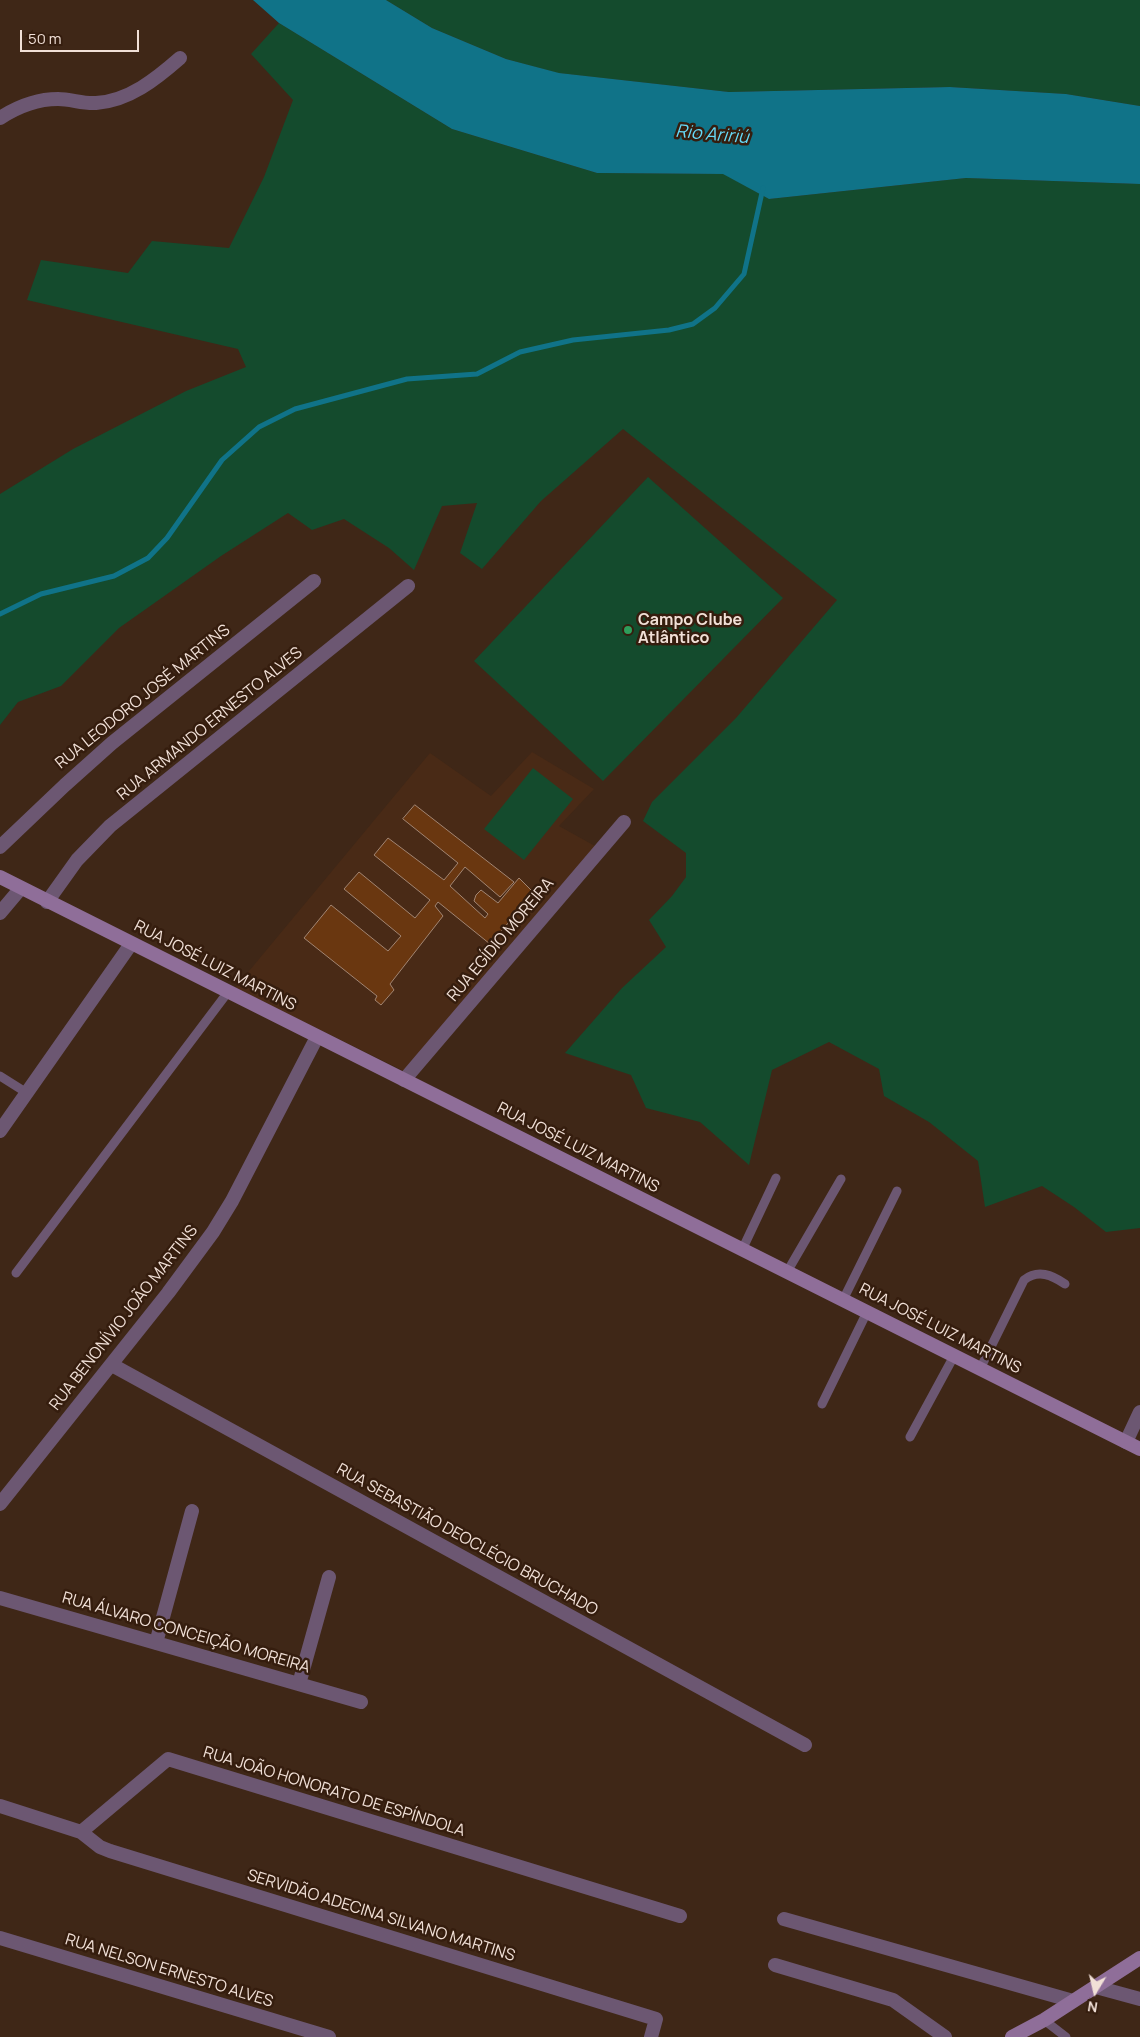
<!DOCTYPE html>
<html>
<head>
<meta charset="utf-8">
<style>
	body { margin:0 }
	#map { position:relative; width:1140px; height:2037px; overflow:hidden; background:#3f2717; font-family:Manrope,sans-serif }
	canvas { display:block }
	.north { position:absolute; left:1070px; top:1967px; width:50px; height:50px; -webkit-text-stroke:4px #351d0e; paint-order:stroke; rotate:189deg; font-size:14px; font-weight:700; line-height:20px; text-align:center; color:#f1e0d7 }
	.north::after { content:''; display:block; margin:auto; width:18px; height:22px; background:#f1e0d7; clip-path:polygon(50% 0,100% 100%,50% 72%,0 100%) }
	.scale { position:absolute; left:20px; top:30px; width:119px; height:22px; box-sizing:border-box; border:2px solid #f1e0d7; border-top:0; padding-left:6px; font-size:15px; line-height:18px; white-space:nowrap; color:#f1e0d7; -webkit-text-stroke:4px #351d0e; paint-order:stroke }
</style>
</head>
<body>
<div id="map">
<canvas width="1140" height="2037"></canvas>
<div class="north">N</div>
<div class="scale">50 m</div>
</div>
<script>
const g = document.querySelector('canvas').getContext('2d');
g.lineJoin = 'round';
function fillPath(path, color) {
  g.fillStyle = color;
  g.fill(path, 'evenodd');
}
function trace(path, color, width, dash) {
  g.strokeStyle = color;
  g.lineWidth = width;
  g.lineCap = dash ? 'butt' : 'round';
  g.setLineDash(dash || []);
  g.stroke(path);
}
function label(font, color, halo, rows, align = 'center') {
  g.font = font + ' Manrope,sans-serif';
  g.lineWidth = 5;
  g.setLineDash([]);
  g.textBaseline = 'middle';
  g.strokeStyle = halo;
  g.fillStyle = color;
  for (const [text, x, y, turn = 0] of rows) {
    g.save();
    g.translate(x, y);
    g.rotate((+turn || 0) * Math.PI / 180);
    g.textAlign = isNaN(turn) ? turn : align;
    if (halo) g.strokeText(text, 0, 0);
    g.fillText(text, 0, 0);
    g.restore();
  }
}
const built = new Path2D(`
	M532,752L594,789L559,826L595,846L408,1073L235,988L430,753L491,796Z`);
const green = new Path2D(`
	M386,0H1140V106L1066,94L950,87L729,92L558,73L506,59L432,28Z
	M279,23L452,129L597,173L724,174L769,199L966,178L1140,184V1228L1106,1232L1074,1207L1042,1186L985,1207L978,1161L929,1122L884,1096L879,1069L829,1042L772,1070L749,1165L700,1122L646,1108L631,1075L565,1053L622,988L666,947L649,920L672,896L686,877V853L643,821L652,802L736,718L837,600L623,429L541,501L482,569L460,553L477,503L442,506L414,570L389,548L344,519L312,530L288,513L221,556L119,628L61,686L18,702L0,725V494L73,449L186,391L246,367L238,349L27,300L41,260L128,273L152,241L229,248L264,177L293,100L251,54Z
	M648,477L783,598L603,781L474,661Z
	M533,768L573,799L524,860L484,829Z`);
const water = new Path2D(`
	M253,0H386L432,28L506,59L559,73L729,92L950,87L1066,94L1140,106V184L966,178L769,199L723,174L597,173L452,129L279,23Z`);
const stream = new Path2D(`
	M0,614L41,594L114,576L148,558L167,538L222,460L259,427L295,409L407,379L477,374L520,352L573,340L669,330L693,324L715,308L744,274L763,188`);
const building = new Path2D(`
	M415,805L514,882L500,897L465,867L450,886L485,918L488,914L474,901L476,895L481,890L498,903L519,878L534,893L490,944L438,902L435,906L443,916L390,984L394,990L381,1005L375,1000L377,996L304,938L331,905L388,951L401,936L344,889L359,872L415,918L430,900L374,855L388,838L444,880L458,863L403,819Z`);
const service = new Path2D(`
	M0,1076L27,1093
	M742,1250L776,1178
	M787,1272L841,1179
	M16,1273L228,992
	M843,1300L897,1191
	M980,1369L1024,1280C1038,1269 1052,1275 1065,1284
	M822,1404L867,1312
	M910,1437L954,1356
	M1044,2020L1066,2037`);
const minor = new Path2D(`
	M0,118C17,107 38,99 58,99C71,99 83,104 96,103C129,101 156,79 180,58
	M0,847L65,785L112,743L314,581
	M47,902L77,860L110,826L408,586
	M0,913L21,888
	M404,1080L624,822
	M0,1131L131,944
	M112,1365L805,1745
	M1126,1442L1140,1412
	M0,1504L168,1293L213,1232L232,1201L317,1037
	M0,1598L361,1702
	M156,1643L192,1511
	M299,1684L329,1577
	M0,1806L81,1832L168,1759L680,1916
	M81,1832L100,1847L110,1851L656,2019L651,2037
	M784,1919L1073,2001
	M0,1938L329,2037
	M775,1965L893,2000L945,2037
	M1096,1987L1140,1999`);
const secondary = new Path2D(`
	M0,877L1140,1449
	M1012,2037L1044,2020L1140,1958`);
const markers = [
	[628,630,5,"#2e9e5b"]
];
const poiNames = [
	["Campo Clube",638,621],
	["Atlântico",638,639]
];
const streetNames = [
	["RUA LEODORO JOSÉ MARTINS",143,697,-39],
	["RUA ARMANDO ERNESTO ALVES",210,724,-39],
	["RUA EGÍDIO MOREIRA",501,940,-50],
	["RUA JOSÉ LUIZ MARTINS",215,966,27],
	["RUA JOSÉ LUIZ MARTINS",578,1148,27],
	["RUA BENONÍVIO JOÃO MARTINS",124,1318,-52],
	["RUA JOSÉ LUIZ MARTINS",940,1329,27],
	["RUA SEBASTIÃO DEOCLÉCIO BRUCHADO",467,1540,29],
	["RUA ÁLVARO CONCEIÇÃO MOREIRA",186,1633,16],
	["RUA JOÃO HONORATO DE ESPÍNDOLA",334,1792,17],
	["SERVIDÃO ADECINA SILVANO MARTINS",381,1916,17],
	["RUA NELSON ERNESTO ALVES",169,1971,17]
];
const waterNames = [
	["Rio Aririú",712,135,5]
];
fillPath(built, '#492a16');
fillPath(green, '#144b2d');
fillPath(water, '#107388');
trace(stream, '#107388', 5);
fillPath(building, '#6a3710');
trace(building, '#a28572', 1);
trace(service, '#6c5772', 9);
trace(minor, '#6c5772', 14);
trace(secondary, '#8f6e99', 14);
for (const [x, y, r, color] of markers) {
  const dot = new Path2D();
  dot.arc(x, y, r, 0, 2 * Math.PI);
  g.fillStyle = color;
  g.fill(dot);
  trace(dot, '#351d0e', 2);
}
label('bold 16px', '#f1e0d7', '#351d0e', poiNames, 'left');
label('16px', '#f1e0d7', '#351d0e', streetNames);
label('italic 18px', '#66daf8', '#351d0e', waterNames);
</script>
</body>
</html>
